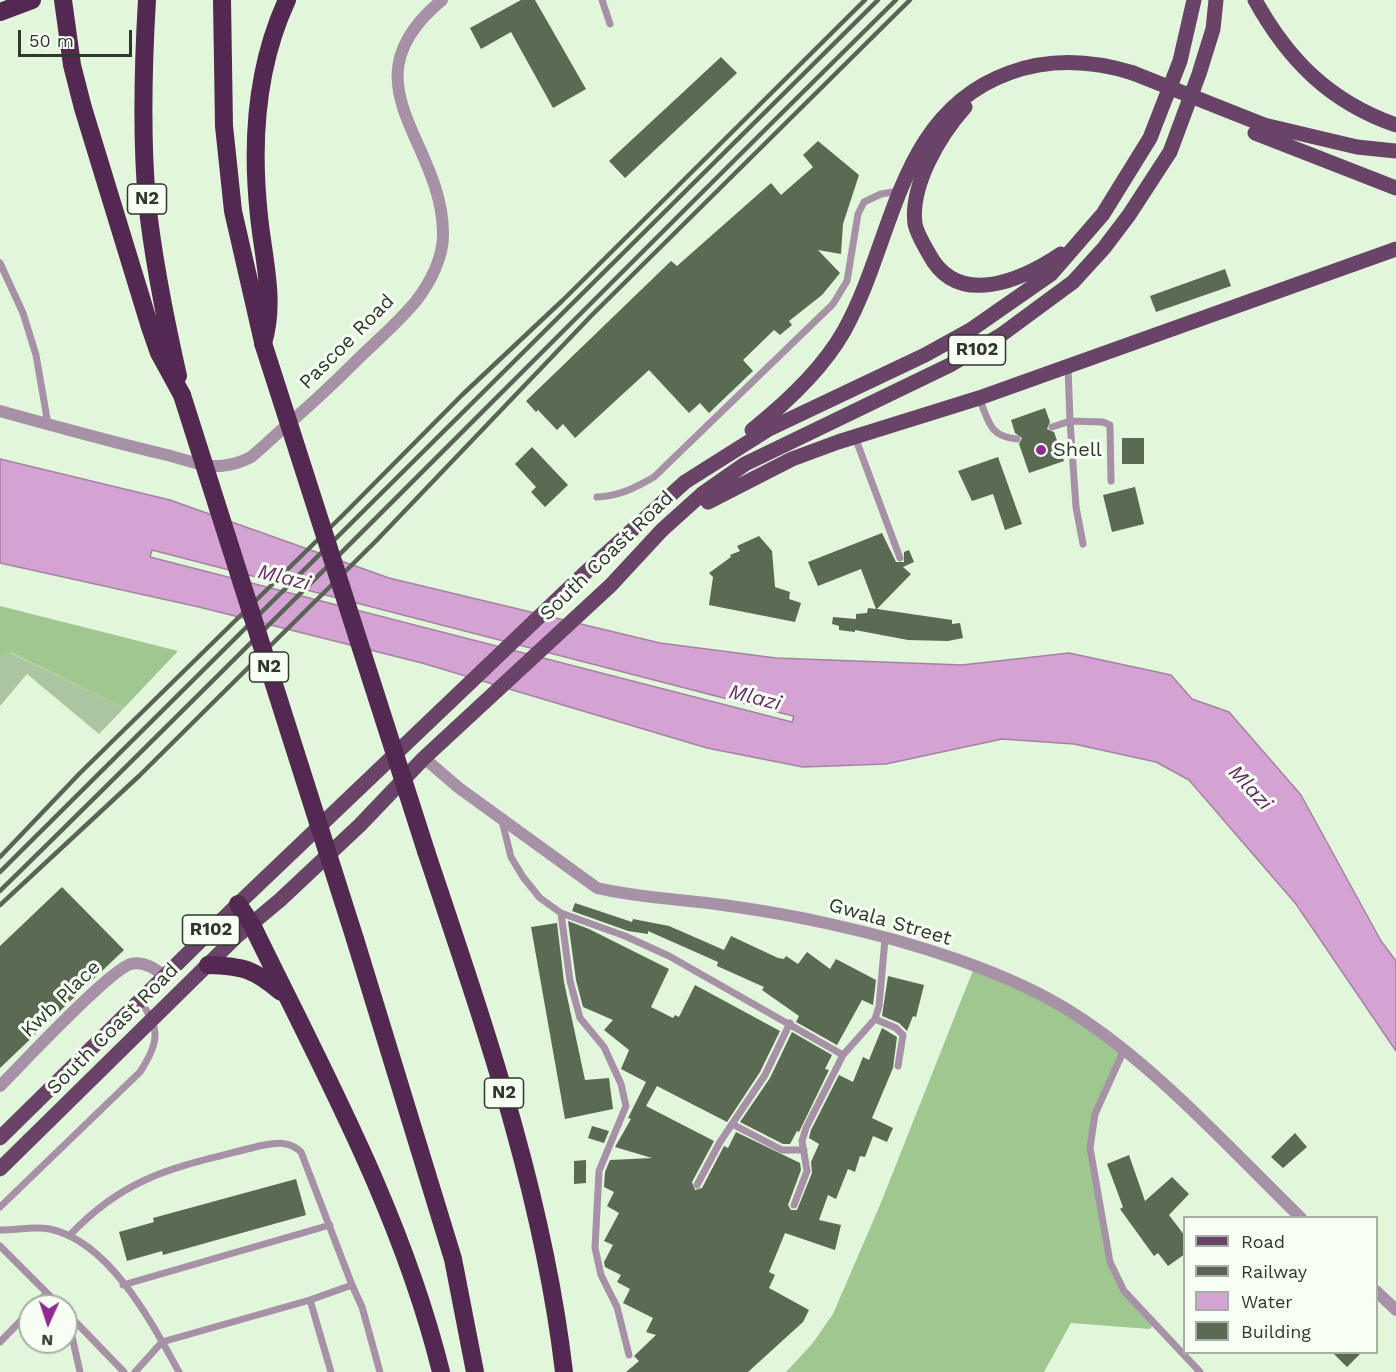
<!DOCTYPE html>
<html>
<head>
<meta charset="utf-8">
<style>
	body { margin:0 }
	#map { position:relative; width:1396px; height:1372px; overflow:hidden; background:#e2f6db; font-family:"Work Sans",sans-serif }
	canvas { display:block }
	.legend { position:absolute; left:1183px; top:1216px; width:195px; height:138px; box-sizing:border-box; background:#f7fff4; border:2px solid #a7afa4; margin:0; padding:8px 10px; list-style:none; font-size:18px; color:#30372d }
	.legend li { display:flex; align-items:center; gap:12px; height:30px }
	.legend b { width:30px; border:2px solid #a7afa4 }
	.north { position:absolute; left:18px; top:1294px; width:60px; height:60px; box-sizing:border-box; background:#f7fff4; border:2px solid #a7afa4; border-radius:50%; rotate:183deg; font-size:16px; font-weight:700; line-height:24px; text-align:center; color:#30372d }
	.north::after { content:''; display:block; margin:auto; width:21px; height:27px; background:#902b91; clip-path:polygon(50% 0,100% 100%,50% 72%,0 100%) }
	.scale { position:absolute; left:18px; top:30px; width:114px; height:27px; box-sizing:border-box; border:3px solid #30372d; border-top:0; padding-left:8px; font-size:18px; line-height:21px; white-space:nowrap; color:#30372d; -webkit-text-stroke:4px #f7fff4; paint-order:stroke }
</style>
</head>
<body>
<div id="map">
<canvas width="1396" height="1372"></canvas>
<ul class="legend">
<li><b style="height:8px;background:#694468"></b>Road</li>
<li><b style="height:8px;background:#5a6456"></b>Railway</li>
<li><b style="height:16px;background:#d5a3d3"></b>Water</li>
<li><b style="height:16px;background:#5a6a53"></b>Building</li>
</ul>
<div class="north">N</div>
<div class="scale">50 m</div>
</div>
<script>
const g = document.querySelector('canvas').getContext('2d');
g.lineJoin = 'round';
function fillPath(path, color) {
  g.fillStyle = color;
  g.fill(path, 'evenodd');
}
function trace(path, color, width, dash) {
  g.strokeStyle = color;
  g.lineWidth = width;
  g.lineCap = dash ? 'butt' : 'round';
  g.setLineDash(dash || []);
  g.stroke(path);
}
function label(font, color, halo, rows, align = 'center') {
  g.font = font + ' "Work Sans",sans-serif';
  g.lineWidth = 6;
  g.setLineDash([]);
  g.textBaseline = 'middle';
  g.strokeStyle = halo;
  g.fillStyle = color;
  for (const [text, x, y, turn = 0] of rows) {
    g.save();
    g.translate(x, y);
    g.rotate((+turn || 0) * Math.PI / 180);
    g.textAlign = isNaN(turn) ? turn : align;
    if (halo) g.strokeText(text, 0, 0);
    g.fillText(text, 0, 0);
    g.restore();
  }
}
const green = new Path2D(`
	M9,652L124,708L99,734L27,674L0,706V659Z`);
const forest = new Path2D(`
	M0,606L178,651L124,708L10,652L0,659Z
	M974,968L1074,1014L1123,1051L1107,1083L1089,1149L1109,1262L1123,1292L1154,1324L1150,1329L1071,1323L1044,1372H786L812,1344L833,1314L880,1205Z`);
const water = new Path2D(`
	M0,459L170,500L389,578L660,643L776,658L962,665L1069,653L1171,675L1192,699L1229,712L1301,795L1381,941L1396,961V1051L1296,904L1189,780L1156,762L1074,744L1002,739L886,764L803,767L707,748L422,663L199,607L0,563ZM152,550L793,716H794L792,722L150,557Z`);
const building = new Path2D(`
	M521,0H535L586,89L553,108L511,32L481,49L470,28Z
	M721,57L737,73L625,178L609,161Z
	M818,141L859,175L843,224L841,254L818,250L840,273L822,295L789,321L792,325L780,335L774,330L743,360L753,371L709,413L700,403L689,413L649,370L575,438L563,424L557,430L538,410L536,412L526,401L671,261L677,266L771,183L781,195L813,167L803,155Z
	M1225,269L1231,286L1156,312L1150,296Z
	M1045,408L1050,422L1047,429L1054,432L1064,461L1029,473L1019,444L1022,438L1015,433L1011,420Z
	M1122,438H1144V464H1122Z
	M532,447L568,485L545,507L531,492L536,487L515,464Z
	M998,457L1022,524L1005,530L993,494L972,501L958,471Z
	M1135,487L1144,524L1112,532L1103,495Z
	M882,533L896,562H904V552L909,550L914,562L903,567L911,574L877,609L952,620V624L960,623L963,638L948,641L908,640L855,630V632L839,630V626L832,624L833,617L856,619V614L867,613L868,608L876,609L861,569L818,586L808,562Z
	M759,536L772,551L775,587L790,592L789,599L801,603L795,622L709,605L713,577L709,573L731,557L730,555L740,551L737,546Z
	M62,887L124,950L0,1068V946Z
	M575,903L632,922L633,919L669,926L724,950L731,936L778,958L784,959L786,956L798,964L807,952L830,969L836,959L876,980L873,1005L862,1000L837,1045L796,1022L799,1016L762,990L764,987L717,966L718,962L648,931V934L628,931L572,911Z
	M568,921L589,929L669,969L651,1007L673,1018L675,1015L679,1017L695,985L780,1031L760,1072L727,1122L657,1086L646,1106L714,1141L692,1182L695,1190L702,1188L724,1146L728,1148L736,1132L800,1163L801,1170L788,1205L791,1210H797L812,1173L811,1162L819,1144L809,1138L811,1130L839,1075L853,1082L863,1057L869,1060L882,1028L897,1037L893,1068L872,1118L893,1128L887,1142L873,1136L865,1157L860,1156L855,1172L848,1169L836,1199L828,1195L819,1220L841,1225L835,1250L785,1233L769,1272L775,1275L769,1288L809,1310L803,1322L748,1372H626L639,1361L634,1356L656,1335L646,1332L653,1318L623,1303L630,1289L617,1282L621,1275L605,1267L604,1262L613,1245L604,1241L619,1213L607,1206L614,1192L604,1187L605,1172L610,1160L652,1158L615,1147L631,1119L628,1118L646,1082L621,1069L629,1050L604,1030L613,1020L583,1007L576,980Z
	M557,923L564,982L585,1080L609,1078L613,1109L565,1119L531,927Z
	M888,976L924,985L916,1017L913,1016L907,1031L899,1023L882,1016Z
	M792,1032L832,1055L825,1069L829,1070L799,1132L797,1131L790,1144H783L740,1122L770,1078Z
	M592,1126L609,1131L604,1143L588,1138Z
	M1295,1133L1307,1147L1283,1168L1271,1157Z
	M1129,1155L1145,1201L1172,1177L1189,1194L1169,1215L1185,1236V1254L1168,1266L1158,1253L1154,1256L1120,1209L1123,1207L1107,1164Z
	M586,1160V1183L574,1184V1161Z
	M296,1179L306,1215L163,1255L162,1251L127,1261L119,1232L154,1222L153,1218Z
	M1333,1353H1361L1347,1367Z`);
const service = new Path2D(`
	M602,0L610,24
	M0,263L23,313L36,355L48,424
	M979,398C989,421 989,437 1017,439
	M1052,427L1070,421L1068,367
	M855,437L900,558
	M597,497C619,496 635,488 654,477L833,304L847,281L858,214L864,202L881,194L899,191
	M1083,544L1076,507L1070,421L1103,422L1110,425L1111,481
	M502,821L511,857L523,877L540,898L561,913L625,936L669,956L843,1055
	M561,913L570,981L580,1018L604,1047L621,1084L626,1106L599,1171L595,1248L601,1275L617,1307L629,1355
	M875,1019L896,1028L903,1035L898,1066
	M1124,1050L1095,1114L1090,1148L1110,1262L1124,1291L1200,1372
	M732,1124L782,1150H804
	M697,1185L720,1142L765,1075L790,1023
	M794,1205L807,1171L802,1141L806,1128L843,1055L875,1019L879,1006L885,939
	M0,1207L140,1072C159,1043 161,1028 140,1001
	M0,1230C17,1230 34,1226 50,1229C110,1242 152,1323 179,1372
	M69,1236C128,1173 179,1167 259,1146C276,1143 288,1140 301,1152L352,1285
	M0,1246L60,1306
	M123,1285L330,1225
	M310,1300L331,1372
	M34,1306L47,1293
	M67,1313L124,1372
	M67,1314L80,1372
	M0,1342L30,1311
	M135,1372L162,1342L310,1300L352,1285L362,1307L380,1372`);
const minor = new Path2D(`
	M0,411C54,426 108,441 163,454C181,458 202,467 220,466C231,465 242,462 251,457C260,450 269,441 278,433C305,410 330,387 355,362C375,342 398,323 416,301C430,283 443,258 443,235C444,141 341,83 442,0
	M0,1086C21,1065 110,969 131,964C144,961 155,969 165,976`);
const tertiary = new Path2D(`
	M424,758L459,788L597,888C639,898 681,899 723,905C759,910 795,916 830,924C908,941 1009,971 1076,1015C1157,1067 1231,1150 1301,1218
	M1376,1291L1396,1310`);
const primary = new Path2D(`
	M1255,0C1288,60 1330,102 1396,125
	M965,107C940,135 910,185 915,224C917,234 924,245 929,254C958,309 1022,280 1061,254
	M1264,125L1357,147L1396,151
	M1255,133L1396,188
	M752,430C786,403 822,370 844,331C895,240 896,114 1009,73C1050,58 1091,60 1133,73
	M708,502L792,459L838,442L979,398L1396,249
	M0,1138L238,904L586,572L685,482L769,429L925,355L972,329L1051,274L1103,214L1150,138L1180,61L1194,0
	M0,1169L237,936L280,900L360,825L424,758L611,585L662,530L702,494L745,464L950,365L1001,335L1073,282L1104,248L1129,215L1170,152L1199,74L1213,29L1216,0`);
const motorway = new Path2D(`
	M63,0L72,65L83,108L150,327L159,353L182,395
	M147,0C143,67 141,134 147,201C153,260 165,318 178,376
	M222,0L224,126L233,211L263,342
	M0,12L32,0
	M263,343C276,302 263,257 259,216C251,142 256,67 287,0
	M426,851C483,1022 543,1192 564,1372
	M238,904L252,925C323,1071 402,1214 441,1372
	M355,939L453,1259L475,1372
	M208,965C243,966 254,969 281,992`);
const rail = new Path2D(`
	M0,857L80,773L344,514L462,395L563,300L865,0
	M0,872L878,0
	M0,891C301,596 596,296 896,0
	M0,905L139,776L376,541L591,316L910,0`);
const primaryBridge = new Path2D(`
	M1133,73L1264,125`);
const motorwayBridge = new Path2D(`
	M263,343L426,851
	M182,395L355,939`);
const markers = [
	[1041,450,6,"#902b91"]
];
const shields = [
	[147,199,39],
	[977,350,57],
	[269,667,39],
	[211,930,57],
	[504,1093,39]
];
const shieldNames = [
	["N2",147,199],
	["R102",977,350],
	["N2",269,667],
	["R102",211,930],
	["N2",504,1093]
];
const streetNames = [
	["Pascoe Road",347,342,-45],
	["South Coast Road",607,556,-44],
	["Gwala Street",890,922,16],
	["Kwb Place",61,999,-44],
	["South Coast Road",113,1029,-45]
];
const poiNames = [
	["Shell",1053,450]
];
const waterNames = [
	["Mlazi",284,578,14],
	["Mlazi",755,698,14],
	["Mlazi",1250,788,47]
];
fillPath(green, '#aac59f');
fillPath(forest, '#a0c790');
fillPath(water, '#d5a3d3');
trace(water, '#a483a1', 1.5);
fillPath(building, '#5a6a53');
trace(service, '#a791a6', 7);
trace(minor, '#a791a6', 12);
trace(tertiary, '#a791a6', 12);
trace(primary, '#694468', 15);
trace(motorway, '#532952', 18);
trace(rail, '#5a6456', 4.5);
trace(primaryBridge, '#694468', 15);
trace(motorwayBridge, '#532952', 18);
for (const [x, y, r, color] of markers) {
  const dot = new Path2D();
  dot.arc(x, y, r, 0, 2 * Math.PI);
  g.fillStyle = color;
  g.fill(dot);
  trace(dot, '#f7fff4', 2);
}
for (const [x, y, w] of shields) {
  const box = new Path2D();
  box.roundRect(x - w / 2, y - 15, w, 30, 4.5);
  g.fillStyle = '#f7fff4';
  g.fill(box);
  trace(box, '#30372d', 1.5);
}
label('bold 18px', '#30372d', null, shieldNames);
label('20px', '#30372d', '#f7fff4', streetNames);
label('20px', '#30372d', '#f7fff4', poiNames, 'left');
label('italic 21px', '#652a65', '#f7fff4', waterNames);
</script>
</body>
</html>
